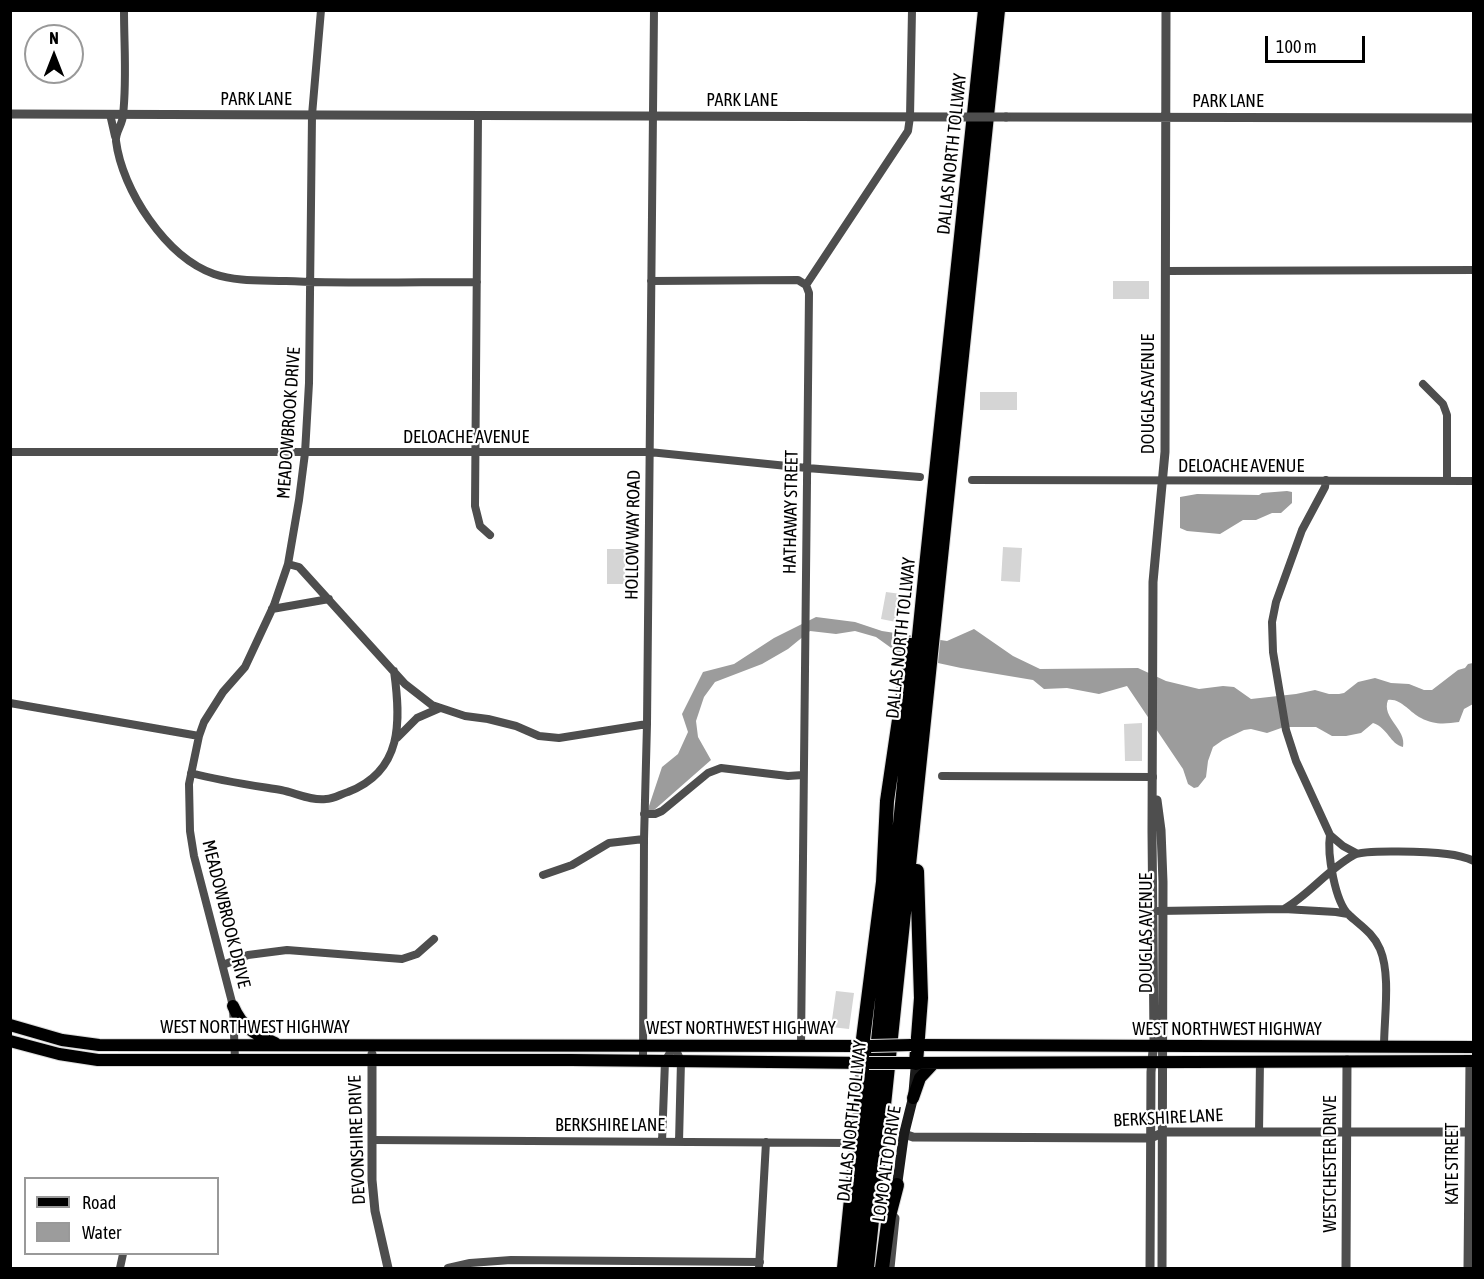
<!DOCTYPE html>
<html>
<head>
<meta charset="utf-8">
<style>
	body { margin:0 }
	#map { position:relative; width:1484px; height:1279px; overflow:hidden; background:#fff; font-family:"Asap Condensed",sans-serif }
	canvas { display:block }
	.frame { position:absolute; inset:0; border:12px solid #000; pointer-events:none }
	.legend { position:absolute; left:24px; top:1177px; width:195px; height:78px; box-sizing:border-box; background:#fff; border:2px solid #999; margin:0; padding:8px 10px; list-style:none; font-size:18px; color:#000 }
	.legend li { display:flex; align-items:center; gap:12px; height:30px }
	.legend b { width:30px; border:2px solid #999 }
	.north { position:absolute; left:24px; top:24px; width:60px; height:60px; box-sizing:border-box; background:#fff; border:2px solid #999; border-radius:50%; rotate:0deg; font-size:16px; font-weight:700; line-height:24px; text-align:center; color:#000 }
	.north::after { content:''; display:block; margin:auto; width:21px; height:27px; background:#000; clip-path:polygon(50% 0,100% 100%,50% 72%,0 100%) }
	.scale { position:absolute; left:1265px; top:36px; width:100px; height:27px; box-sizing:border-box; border:3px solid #000; border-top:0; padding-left:8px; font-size:18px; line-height:21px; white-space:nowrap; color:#000; -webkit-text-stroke:4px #fff; paint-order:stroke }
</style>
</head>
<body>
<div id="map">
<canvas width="1484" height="1279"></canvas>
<div class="frame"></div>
<ul class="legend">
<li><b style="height:8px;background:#000"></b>Road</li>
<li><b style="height:16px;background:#9c9c9c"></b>Water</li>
</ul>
<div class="north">N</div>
<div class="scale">100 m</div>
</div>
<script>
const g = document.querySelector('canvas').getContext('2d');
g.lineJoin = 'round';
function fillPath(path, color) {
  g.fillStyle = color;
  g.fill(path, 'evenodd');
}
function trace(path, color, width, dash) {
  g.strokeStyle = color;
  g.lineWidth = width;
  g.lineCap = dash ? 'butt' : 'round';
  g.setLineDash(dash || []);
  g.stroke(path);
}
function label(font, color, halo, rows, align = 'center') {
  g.font = font + ' "Asap Condensed",sans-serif';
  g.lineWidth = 4.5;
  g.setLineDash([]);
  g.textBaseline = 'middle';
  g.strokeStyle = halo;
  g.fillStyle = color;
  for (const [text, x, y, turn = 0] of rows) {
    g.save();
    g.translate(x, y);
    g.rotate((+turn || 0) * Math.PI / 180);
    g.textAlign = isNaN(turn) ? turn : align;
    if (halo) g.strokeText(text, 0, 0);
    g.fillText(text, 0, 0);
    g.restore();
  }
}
const green = new Path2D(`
	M1113,281H1149V299H1113Z
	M980,392H1017V410H980Z
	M1003,547L1022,548L1020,582L1001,581Z
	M607,549H625V584H607Z
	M886,592L901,594L896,622L881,619Z
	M1142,723V761H1125L1124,724Z
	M836,991L854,993L849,1029L831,1027Z`);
const water = new Path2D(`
	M1287,491L1292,492V503L1281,513H1272L1256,520H1243L1220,534L1187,531L1180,528V497L1197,494L1259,495L1262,493Z
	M816,617L855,622L882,631L947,641L974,629L1013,656L1040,669L1138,668L1166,681L1199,689L1223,686L1234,687L1251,699L1296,694L1315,690L1329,694H1339L1344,693L1358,682L1375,678L1391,683L1409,684L1424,690H1432L1458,670L1465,668L1468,664L1473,663V704L1464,709L1459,722C1445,724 1434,725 1421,718C1410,713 1401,698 1388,700C1381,718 1407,729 1403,747C1390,744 1388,728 1373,723L1361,733L1346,736H1332L1316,727H1284L1267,733L1251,729L1244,730L1223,740L1213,747L1208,761L1206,777L1198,787L1194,788L1188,784L1183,769L1127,686L1099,694L1067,688L1044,689L1033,680L961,668L901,655L876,637L855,631L836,634L810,631L788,649L762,664L715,682L704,697L696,721L698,737L711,760L645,818L662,767L678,754L688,732L682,714L703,672L734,664L774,638Z`);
const minor = new Path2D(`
	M124,10C124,45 127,81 123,115C123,124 115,132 116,141C122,190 166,257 214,274C237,282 263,280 286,281C350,284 413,282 477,282
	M110,114L115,136
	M478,117L475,506L480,526L490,535
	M1165,271L1474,270
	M651,281L798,280L806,285
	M1423,384L1443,404L1447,415V480
	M10,452H649L807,468L920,477
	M972,480L1474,481
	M1326,480L1325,487L1302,530L1276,602L1272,622L1273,652L1286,730L1296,761L1330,835L1343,846L1356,853
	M288,564L299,567L405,684L432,705L465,716L488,719L516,726L539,736L559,738L647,724
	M272,609L329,599
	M10,703L199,736
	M397,738L417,718L440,708
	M191,773C221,781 250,785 281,790C296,793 311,801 326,799C333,799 341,794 348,792C403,771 401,721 394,671
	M942,776L1153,777
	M644,814H655L662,811L708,773L721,768L788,776L803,775
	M1330,835C1327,854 1335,902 1349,915C1361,926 1373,933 1380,949C1391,975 1384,1018 1384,1047
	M543,875L572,865L609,843L644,839
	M1284,909C1310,894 1327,870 1354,855C1365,849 1431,852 1447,854C1456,855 1465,857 1474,861
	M1158,911L1284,909L1336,912L1348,914
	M223,965L248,955L287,950L402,959L417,954L434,939
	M674,1046L681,1061L679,1142
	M801,1046L809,293L806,285L908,131L910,117L912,10
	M235,1060L233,1006L194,856L190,831L189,784L199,736L204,722L223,692L245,667L274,605L288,564L299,500L305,453L309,383L312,115L321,10
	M643,1060L644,839L647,724L654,10
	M1259,1132L1260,1061
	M372,1140L848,1143
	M662,1142L665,1061L674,1046
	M120,1268L123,1254
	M448,1268L470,1263L511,1260L760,1262
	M759,1268L766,1142`);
const tertiary = new Path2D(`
	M10,114L956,117
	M1006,117L1474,118
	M1157,800L1161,830L1163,882L1162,1268
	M372,1054V1180L375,1211L388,1268
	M904,1134L913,1137L1143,1138H1151L1164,1132H1469
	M890,1268L895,1218
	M1150,1268L1151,1072L1154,1040L1152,831L1153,582L1165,452L1166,10
	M1346,1268L1347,1060
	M1468,1268L1470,1061`);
const secondary = new Path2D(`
	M897,1185L904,1134L913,1098L916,1063`);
const primary = new Path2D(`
	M233,1006C242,1027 254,1034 275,1043
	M10,1025L62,1040L99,1045L871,1046
	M10,1041L59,1054L98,1060H571L869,1063
	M911,1045L1474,1047
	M909,1063L1474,1061
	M913,1098L920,1078L934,1063`);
const motorway = new Path2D(`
	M916,1063L921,998L917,871
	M844,1268L862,1090L863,1039L883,882L887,801L910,645
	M855,1268L926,567L985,10
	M867,1268L998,10
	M882,1268L889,1216L897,1185`);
const tertiaryBridge = new Path2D(`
	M956,117H1006`);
const primaryBridge = new Path2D(`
	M871,1046L911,1045
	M869,1063H909`);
const streetNames = [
	["PARK LANE",256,99],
	["PARK LANE",742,100],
	["PARK LANE",1228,101],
	["DALLAS NORTH TOLLWAY",952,154,-84],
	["DOUGLAS AVENUE",1148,394,-90],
	["MEADOWBROOK DRIVE",289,423,-86],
	["DELOACHE AVENUE",466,437],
	["DELOACHE AVENUE",1241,466],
	["HATHAWAY STREET",791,512,-89],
	["HOLLOW WAY ROAD",633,535,-89],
	["DALLAS NORTH TOLLWAY",901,638,-84],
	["MEADOWBROOK DRIVE",226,914,76],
	["DOUGLAS AVENUE",1146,933,-90],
	["WEST NORTHWEST HIGHWAY",255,1027],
	["WEST NORTHWEST HIGHWAY",741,1028],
	["WEST NORTHWEST HIGHWAY",1227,1029],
	["BERKSHIRE LANE",1168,1118,-3],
	["DALLAS NORTH TOLLWAY",852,1121,-84],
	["BERKSHIRE LANE",610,1125],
	["DEVONSHIRE DRIVE",357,1140,-92],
	["LOMO ALTO DRIVE",887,1164,-82],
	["WESTCHESTER DRIVE",1330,1164,-90],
	["KATE STREET",1452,1164,-90]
];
fillPath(green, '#d5d5d5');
fillPath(water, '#9c9c9c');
trace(primary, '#dbdbdb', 14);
trace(motorway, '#dbdbdb', 16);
trace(minor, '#4e4e4e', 8);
trace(tertiary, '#4e4e4e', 9);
trace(secondary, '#1b1b1b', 10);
trace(primary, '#000', 12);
trace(motorway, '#000', 14);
trace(primaryBridge, '#dbdbdb', 14, []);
trace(tertiaryBridge, '#4e4e4e', 9);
trace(primaryBridge, '#000', 12);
label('18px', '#000', '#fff', streetNames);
</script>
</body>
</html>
